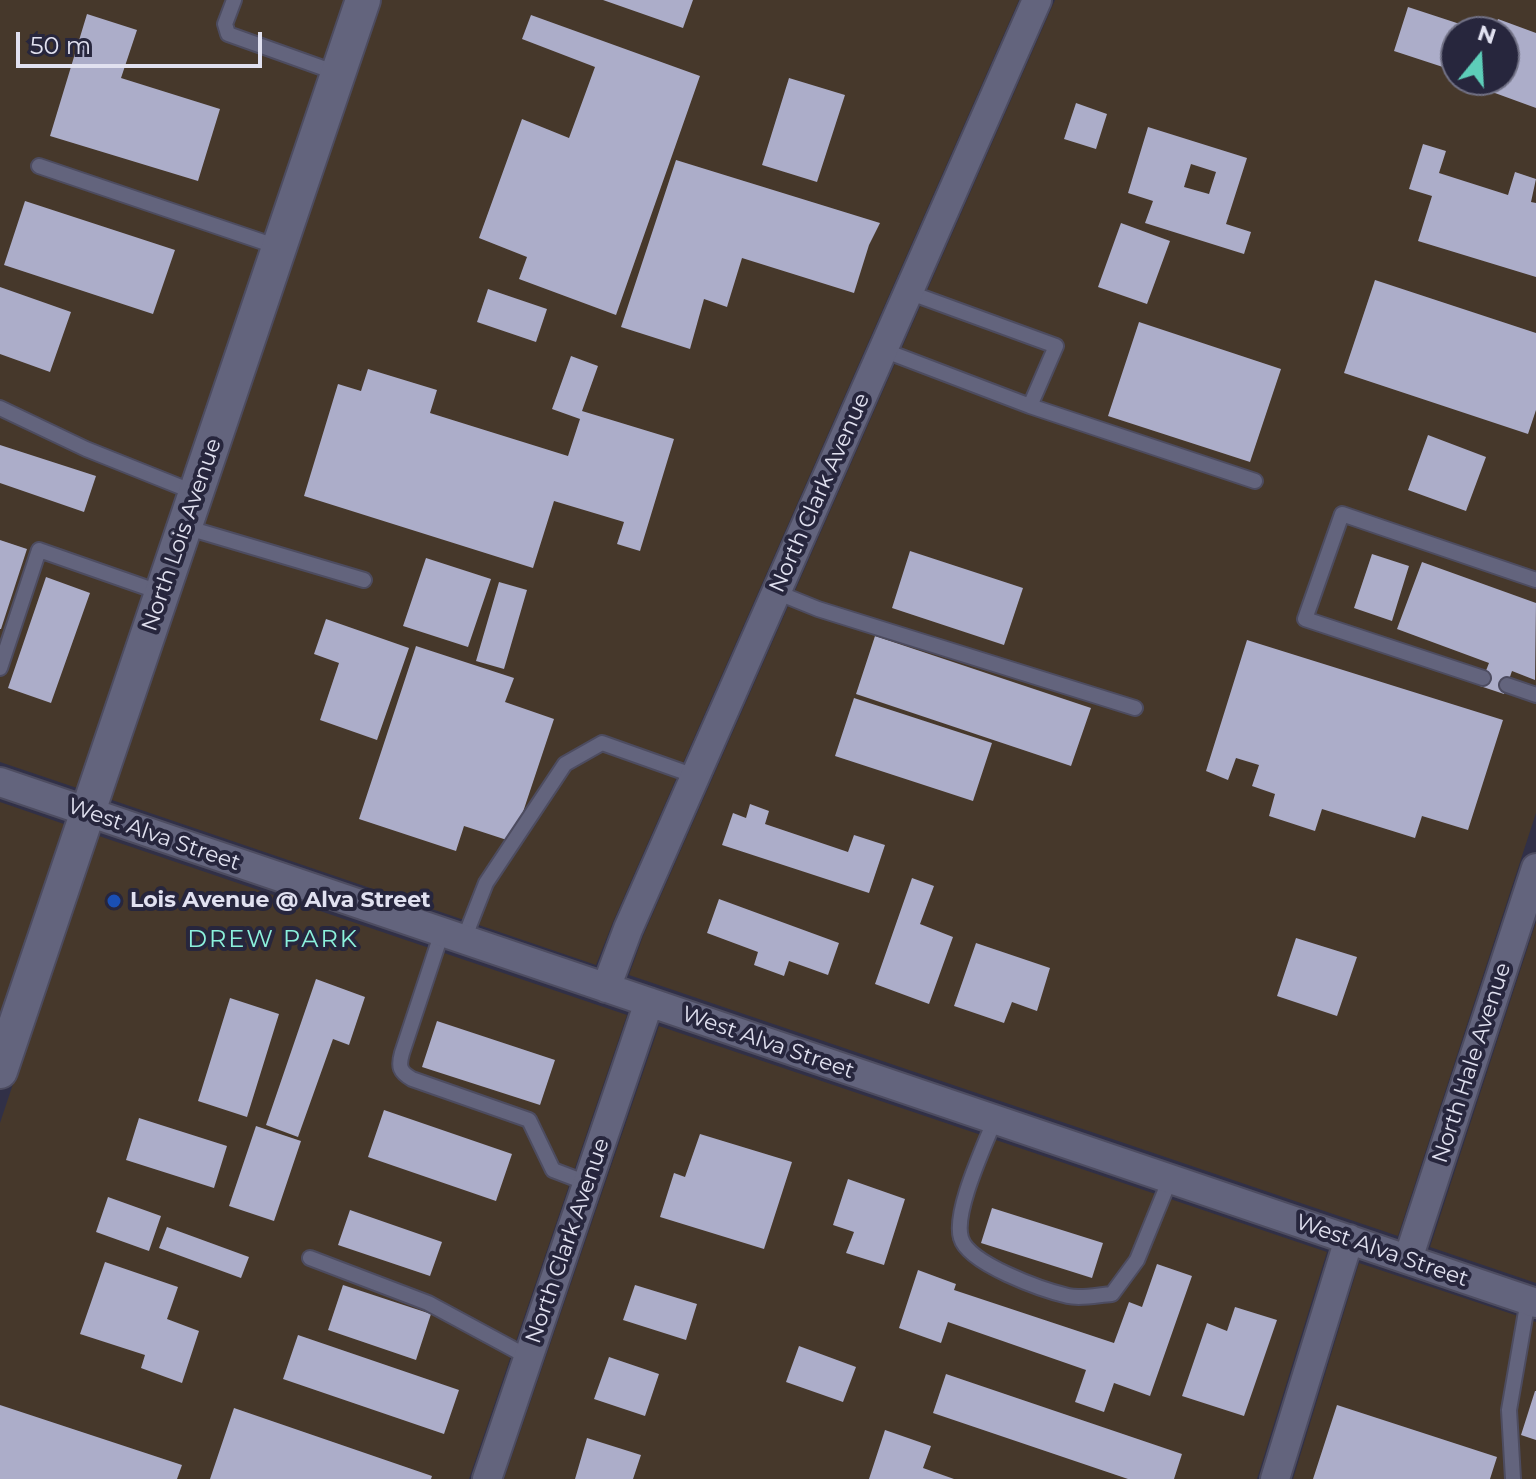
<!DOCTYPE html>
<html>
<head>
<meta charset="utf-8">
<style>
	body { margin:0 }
	#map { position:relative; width:1536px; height:1479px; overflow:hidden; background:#313047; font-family:Montserrat,sans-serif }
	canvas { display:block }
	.north { position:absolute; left:1440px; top:16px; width:80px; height:80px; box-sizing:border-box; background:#27263d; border:2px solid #717185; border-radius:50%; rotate:18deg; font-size:22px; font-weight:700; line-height:32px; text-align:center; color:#e1e1f0 }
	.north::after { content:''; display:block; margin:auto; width:28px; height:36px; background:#5dceb9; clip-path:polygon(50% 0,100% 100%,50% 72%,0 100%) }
	.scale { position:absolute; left:16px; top:32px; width:246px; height:36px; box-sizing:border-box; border:4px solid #e1e1f0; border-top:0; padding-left:10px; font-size:24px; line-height:28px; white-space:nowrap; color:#e1e1f0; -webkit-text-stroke:6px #27263d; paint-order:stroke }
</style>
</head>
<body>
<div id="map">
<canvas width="1536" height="1479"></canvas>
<div class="north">N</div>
<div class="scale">50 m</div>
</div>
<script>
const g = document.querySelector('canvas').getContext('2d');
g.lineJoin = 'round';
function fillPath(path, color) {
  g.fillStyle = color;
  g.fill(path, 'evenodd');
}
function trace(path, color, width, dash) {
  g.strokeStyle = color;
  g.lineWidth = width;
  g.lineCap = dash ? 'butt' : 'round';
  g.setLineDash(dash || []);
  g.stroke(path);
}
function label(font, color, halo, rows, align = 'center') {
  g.font = font + ' Montserrat,sans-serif';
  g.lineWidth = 8;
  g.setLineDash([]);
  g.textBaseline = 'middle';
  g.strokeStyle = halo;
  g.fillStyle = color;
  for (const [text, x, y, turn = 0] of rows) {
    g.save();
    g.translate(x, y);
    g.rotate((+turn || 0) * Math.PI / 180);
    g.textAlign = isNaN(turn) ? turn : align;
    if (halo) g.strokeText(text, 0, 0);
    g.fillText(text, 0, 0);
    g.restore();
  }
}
const commercial = new Path2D(`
	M0,0H345L77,788L0,762Z
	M381,0H1019L613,922L596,965L109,799Z
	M1055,0H1536V813L1398,1236L629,975L643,936ZM1456,32H1504V80H1456Z
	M0,802L64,824L0,1016Z
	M96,835L627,1015L469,1479H0V1123Z
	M1536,922V1283L1430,1247Z
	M659,1026L1327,1252L1257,1479H504Z
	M1359,1263L1536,1322V1479H1293Z`);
const building = new Path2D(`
	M603,0H693L683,28Z
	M1408,7L1466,26L1464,32H1456V58L1452,70L1394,51Z
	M87,14L137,30L121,78L220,109L198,181L50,136Z
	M531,15L700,76L616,315L519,279L527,257L479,238L522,119L569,138L595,67L522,39Z
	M1498,19L1536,33V108L1473,85L1475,80H1504V32H1493Z
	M789,78L845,95L817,182L762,165Z
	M1076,103L1107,114L1096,149L1064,139Z
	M1148,127L1247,158L1226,224L1251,232L1244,254L1145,223L1153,201L1128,193ZM1191,164L1216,172L1209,194L1184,187Z
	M1423,144L1446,151L1439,173L1508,195L1515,172L1536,179L1531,202L1536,203V277L1418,241L1432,196L1409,189Z
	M676,160L880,223L869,245L854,293L742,258L727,307L704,299L690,349L621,327Z
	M25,201L175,250L153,314L4,265Z
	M1121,223L1170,241L1147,304L1098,287Z
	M1375,280L1536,333V410L1528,434L1344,373Z
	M0,287L71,312L50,372L0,354Z
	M488,289L547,309L536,342L477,322Z
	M1139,322L1281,369L1250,462L1108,416Z
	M571,356L598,366L582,411L674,439L640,551L617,544L624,522L554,501L533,568L304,496L338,384L361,391L368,369L437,390L430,413L568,456L580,419L552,409Z
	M1428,435L1486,457L1466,511L1408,490Z
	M0,445L96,476L84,512L0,483Z
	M0,540L27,549L1,629H0Z
	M910,551L1023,588L1004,645L892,608Z
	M1372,554L1409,566L1392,621L1354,608Z
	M426,558L491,579L468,647L403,626Z
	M1422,562L1536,603L1535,680L1512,671L1504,694L1480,686L1489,663L1397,629Z
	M46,577L90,593L51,703L8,688Z
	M499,582L527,590L504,669L476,661Z
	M326,619L409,648L377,740L320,720L339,663L314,654Z
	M875,636L1091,708L1071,766L856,694Z
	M1247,640L1503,720L1468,830L1422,816L1415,838L1322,809L1315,831L1269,816L1275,794L1252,786L1259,765L1236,758L1228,780L1206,771Z
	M416,646L514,678L505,702L554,719L513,842L464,826L456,851L359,819Z
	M854,698L992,743L973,801L835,756Z
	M750,804L769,811L765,824L848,852L854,835L885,845L869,893L722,845L733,813L746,818Z
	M912,878L934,886L920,924L953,937L929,1004L875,984Z
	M719,899L839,943L828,975L789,961L784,976L754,965L758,952L707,933Z
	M1296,938L1357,957L1337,1016L1277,996Z
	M976,943L1050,968L1037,1011L1012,1002L1004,1023L954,1006Z
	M316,979L365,997L349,1045L333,1039L298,1137L266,1125Z
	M230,998L279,1014L247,1117L198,1101Z
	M437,1021L555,1060L540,1105L422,1067Z
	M384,1110L512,1154L496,1201L368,1157Z
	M139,1118L227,1146L214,1188L126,1160Z
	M256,1126L301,1141L274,1221L229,1206Z
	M700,1134L792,1162L764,1249L660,1217L674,1173L685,1177Z
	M848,1179L905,1199L884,1265L846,1253L854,1232L833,1225Z
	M108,1197L161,1216L149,1251L96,1232Z
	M992,1208L1103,1243L1092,1278L981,1243Z
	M350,1210L442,1242L430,1276L338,1245Z
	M167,1227L249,1257L241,1278L159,1248Z
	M105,1262L178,1287L167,1319L199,1331L182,1383L141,1368L145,1355L80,1334Z
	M1157,1264L1192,1276L1150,1396L1114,1383L1104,1412L1075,1402L1086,1370L948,1322L941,1343L899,1328L918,1270L956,1284L954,1290L1114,1343L1129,1302L1142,1307Z
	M343,1285L431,1314L416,1360L328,1330Z
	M635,1285L697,1304L686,1340L623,1320Z
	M1235,1307L1277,1320L1244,1416L1182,1396L1207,1323L1227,1331Z
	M298,1335L459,1390L444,1434L283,1379Z
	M799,1346L856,1367L843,1402L786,1382Z
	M609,1357L659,1374L645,1416L594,1399Z
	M946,1374L1182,1454L1174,1479H1128L933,1413Z
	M1535,1391H1536V1440L1521,1435Z
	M0,1405L182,1465L177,1479H0Z
	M1337,1405L1497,1457L1490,1479H1313Z
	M234,1408L432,1476L431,1479H210Z
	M885,1430L931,1446L923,1468L954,1479H869Z
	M587,1438L641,1455L633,1479H575Z`);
const service = new Path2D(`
	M234,0L225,24L228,34L337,73
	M39,166L281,248
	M908,292L1056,346L1030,406
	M883,350L1030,406L1255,481
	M0,408L86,449L196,493
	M185,527L364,580
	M776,592L818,609L1135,708
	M0,668L39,550L162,593
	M1483,678L1305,619L1342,514L1536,580
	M1507,685L1536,695
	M442,932L402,1053C398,1067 400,1072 412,1079L529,1120L553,1170L587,1183
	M464,939L486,883L565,764L602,743L695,776
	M995,1119C985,1145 953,1212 961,1238C968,1264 1043,1290 1068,1296C1081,1299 1098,1295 1112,1294L1137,1260L1170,1179
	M310,1258L428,1303L528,1357
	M1513,1479L1509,1410L1528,1300`);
const minor = new Path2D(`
	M0,782L1536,1303
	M606,988L628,929L1037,0
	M1408,1259L1536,868
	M487,1479L649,1002
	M1275,1479L1349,1239`);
const tertiary = new Path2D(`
	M0,1071L363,0`);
const markers = [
	[114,901,8,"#1a4fb4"]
];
const streetNames = [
	["North Clark Avenue",820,493,-66],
	["North Lois Avenue",182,535,-71],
	["West Alva Street",154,835,19],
	["West Alva Street",768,1043,19],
	["North Hale Avenue",1472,1063,-72],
	["North Clark Avenue",568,1241,-71],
	["West Alva Street",1382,1251,19]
];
const poiNames = [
	["Lois Avenue @ Alva Street",130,901]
];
const neighbourhoodNames = [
	["DREW PARK",273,940]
];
fillPath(commercial, '#46382b');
fillPath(building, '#acadc9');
trace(service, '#4d4c60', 18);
trace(minor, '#4d4c60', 32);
trace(tertiary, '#4d4c60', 38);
trace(service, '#63647d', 14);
trace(minor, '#63647d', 28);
trace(tertiary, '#63647d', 34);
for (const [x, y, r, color] of markers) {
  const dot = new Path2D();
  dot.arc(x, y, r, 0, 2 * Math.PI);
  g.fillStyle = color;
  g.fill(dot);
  trace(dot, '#27263d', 3);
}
label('22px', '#e1e1f0', '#27263d', streetNames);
label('bold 22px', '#e1e1f0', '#27263d', poiNames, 'left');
g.letterSpacing = '2px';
label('24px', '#8bf1dc', '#27263d', neighbourhoodNames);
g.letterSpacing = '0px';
</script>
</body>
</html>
